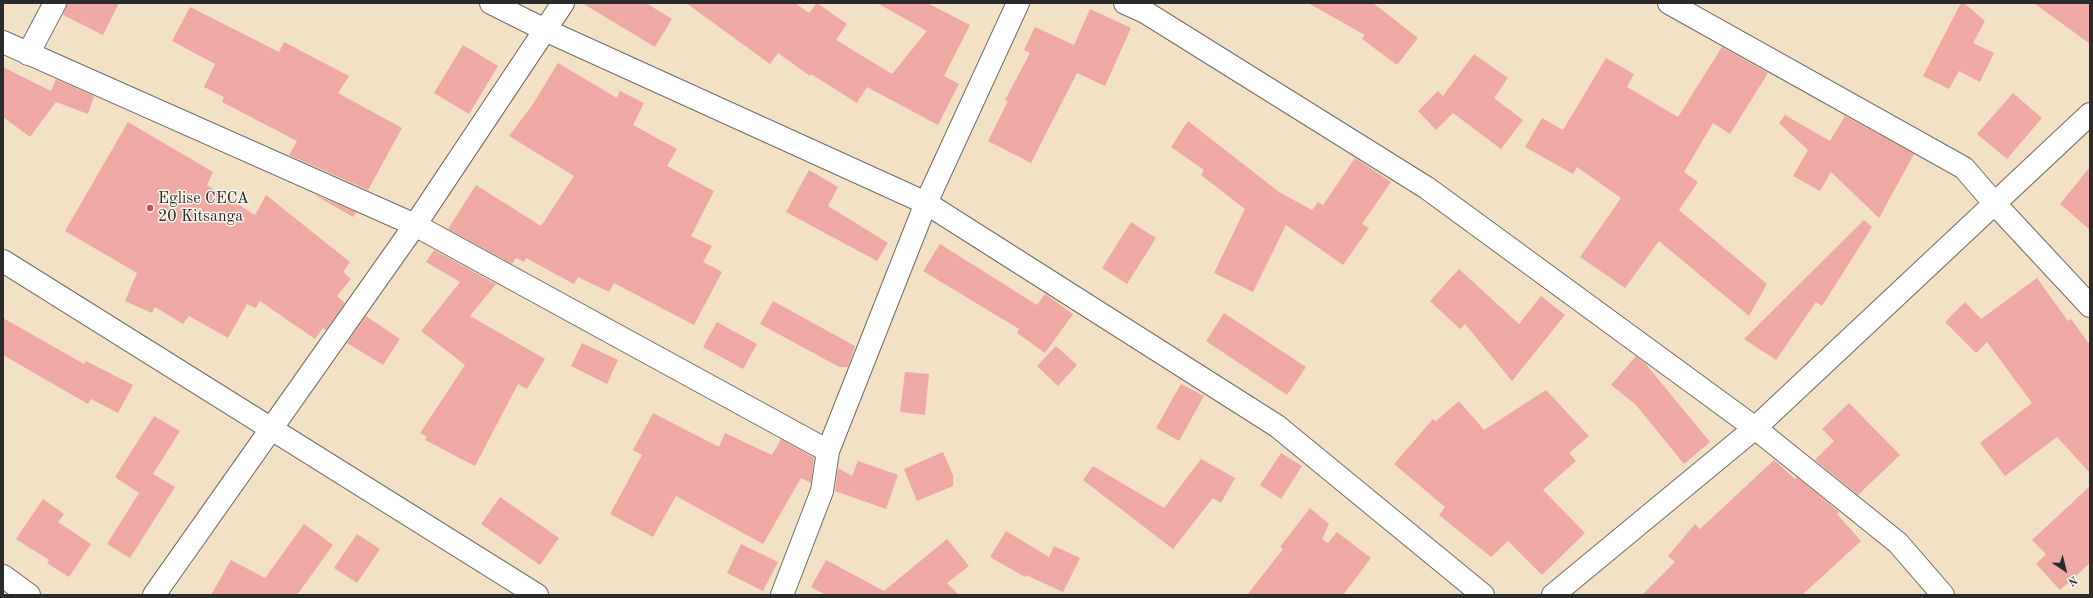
<!DOCTYPE html>
<html>
<head>
<meta charset="utf-8">
<style>
	body { margin:0 }
	#map { position:relative; width:2093px; height:598px; overflow:hidden; background:#f3e1c6; font-family:"Old Standard TT",serif }
	canvas { display:block }
	.frame { position:absolute; inset:0; border:4px solid #2b2b2b; pointer-events:none }
	.north { position:absolute; left:2045px; top:550px; width:40px; height:40px; -webkit-text-stroke:3px #fbf7ec; paint-order:stroke; rotate:145deg; font-size:11px; font-weight:700; line-height:16px; text-align:center; color:#2b2b2b }
	.north::after { content:''; display:block; margin:auto; width:14px; height:18px; background:#2b2b2b; clip-path:polygon(50% 0,100% 100%,50% 72%,0 100%) }
</style>
</head>
<body>
<div id="map">
<canvas width="2093" height="598"></canvas>
<div class="frame"></div>
<div class="north">N</div>
</div>
<script>
const g = document.querySelector('canvas').getContext('2d');
g.lineJoin = 'round';
function fillPath(path, color) {
  g.fillStyle = color;
  g.fill(path, 'evenodd');
}
function trace(path, color, width, dash) {
  g.strokeStyle = color;
  g.lineWidth = width;
  g.lineCap = dash ? 'butt' : 'round';
  g.setLineDash(dash || []);
  g.stroke(path);
}
function label(font, color, halo, rows, align = 'center') {
  g.font = font + ' "Old Standard TT",serif';
  g.lineWidth = 3;
  g.setLineDash([]);
  g.textBaseline = 'middle';
  g.strokeStyle = halo;
  g.fillStyle = color;
  for (const [text, x, y, turn = 0] of rows) {
    g.save();
    g.translate(x, y);
    g.rotate((+turn || 0) * Math.PI / 180);
    g.textAlign = isNaN(turn) ? turn : align;
    if (halo) g.strokeText(text, 0, 0);
    g.fillText(text, 0, 0);
    g.restore();
  }
}
const building = new Path2D(`
	M67,3H119L103,35L63,15Z
	M582,3H646L672,19L655,47Z
	M686,3H795L809,13L817,3L847,24L836,40L892,74L927,31L877,3H927L970,25L944,76L959,84L938,125L867,87L857,103L811,74L810,76L778,53L770,64Z
	M1308,3H1373L1418,38L1397,65L1362,39L1365,35Z
	M1961,3H1964L1985,21L1973,43L1994,53L1980,82L1959,71L1949,89L1923,76Z
	M2034,3H2090V44Z
	M190,7L279,52L284,42L349,76L338,93L402,128L368,190L289,155L297,141L222,102L224,97L204,87L215,64L172,41Z
	M1090,9L1131,28L1105,86L1077,73L1031,163L988,141L1008,101L1005,100L1030,53L1024,50L1035,27L1074,45Z
	M463,45L498,66L469,114L434,93Z
	M1722,47L1768,73L1730,134L1713,123L1684,172L1698,182L1679,210L1767,284L1749,316L1659,241L1625,288L1580,257L1621,198L1577,167L1573,174L1525,147L1542,118L1563,130L1606,58L1634,74L1627,87L1678,117Z
	M1474,54L1508,78L1494,98L1523,120L1501,149L1453,113L1436,130L1418,111L1438,91L1443,96Z
	M558,63L617,98L620,91L644,103L633,125L677,149L667,166L714,191L691,236L712,246L703,262L722,272L694,325L614,283L609,292L578,277L574,284L526,258L524,262L516,258L512,264L448,229L476,185L541,226L574,176L509,136L533,104Z
	M3,67L51,91L56,79L94,96L88,114L56,102L30,137L3,117Z
	M2013,93L2042,118L2007,159L1977,134Z
	M1785,115L1830,141L1845,116L1914,154L1879,218L1831,172L1820,191L1793,176L1808,150L1779,123Z
	M1188,121L1279,192L1312,210L1318,202L1323,205L1355,158L1391,182L1362,224L1369,228L1343,265L1286,225L1253,292L1214,273L1245,209L1201,175L1204,170L1171,147Z
	M128,122L213,172L207,185L255,215L266,195L350,262L343,272L351,279L337,296L345,303L326,330L323,328L315,339L260,301L256,308L247,304L228,338L189,316L183,324L155,307L152,313L125,301L137,273L65,231Z
	M2090,167V230L2060,204Z
	M809,170L838,187L828,206L888,243L877,261L786,212Z
	M313,194L356,212L353,217Z
	M1864,220L1872,227L1822,306L1816,302L1776,360L1744,339Z
	M1131,222L1156,238L1127,284L1102,268Z
	M940,244L1037,305L1045,294L1073,314L1045,353L1017,333L1019,329L923,271Z
	M434,250L496,284L470,316L545,359L527,389L518,384L475,466L425,440L427,437L420,433L465,365L421,331L460,282L426,262Z
	M1459,269L1519,324L1541,296L1565,315L1512,381L1465,324L1460,329L1430,301Z
	M2037,278L2068,321L2071,319L2090,345V473L2057,437L2005,476L1980,443L2032,403L1987,342L1976,353L1945,322L1965,302L1981,319Z
	M773,301L855,346L848,367H839L760,324Z
	M1224,313L1306,367L1287,395L1206,341Z
	M366,316L400,339L383,365L347,343Z
	M3,318L84,364L86,361L133,385L118,413L91,399L88,404L3,355Z
	M717,322L757,344L743,369L703,347Z
	M582,343L618,360L607,384L571,366Z
	M1056,346L1077,365L1058,386L1037,366Z
	M1636,356L1644,362L1710,442L1684,464L1636,405L1611,385Z
	M905,372L929,374L925,415L900,412Z
	M1181,384L1204,396L1179,441L1156,428Z
	M1546,390L1589,436L1569,453L1576,461L1543,490L1585,533L1542,575L1508,541L1491,557L1439,515L1445,507L1394,464L1433,419L1436,421L1459,401L1484,430Z
	M1849,403L1900,455L1858,495L1815,460L1834,441L1822,429Z
	M653,413L719,447L725,433L772,455L781,439L814,458L811,483L801,478L763,544L676,496L653,537L610,514L642,455L633,450Z
	M154,416L180,431L153,474L175,487L130,558L107,544L139,493L115,477Z
	M943,452L953,475V486L917,501L904,469Z
	M1281,453L1302,466L1281,499L1260,485Z
	M1201,459L1235,478L1221,503L1213,498L1173,549L1083,480L1093,466L1164,508Z
	M1774,460L1795,479L1797,477L1839,512L1837,514L1861,541L1802,595H1642L1675,562L1668,556L1695,524L1700,529Z
	M858,461L898,475L886,509L835,491L838,468L852,476Z
	M2090,486V563L2060,590L2036,564L2046,554L2032,540Z
	M500,497L559,538L540,565L481,524Z
	M43,499L64,514L58,522L91,544L69,577L47,563L49,560L16,539Z
	M1310,508L1329,524L1322,539L1328,543L1337,532L1371,558L1343,595H1247L1283,549L1280,547Z
	M304,524L333,545L297,595H211L231,560L265,578Z
	M1006,531L1049,557L1054,546L1080,558L1063,592L1026,575L1025,577L990,557Z
	M357,534L380,549L357,583L334,568Z
	M947,539L969,566L947,583L959,595H826L811,587L826,560L884,591Z
	M741,544L778,562L763,591L727,573Z`);
const street = new Path2D(`
	M491,3L545,30L926,203L1277,426L1483,595
	M1125,3L1145,12L1427,188L1755,428L1898,543L1943,595
	M1669,3L1964,168L1995,204L2090,306
	M3,42L415,225L828,451
	M28,54L55,3
	M3,261L537,595
	M3,576L29,595
	M154,595L415,225L563,3
	M782,595L822,491L828,451L926,203L1018,3
	M1553,595L1755,428L2090,114`);
const markers = [
	[150,208,4,"#d1495b"]
];
const poiNames = [
	["Eglise CECA",158,199],
	["20 Kitsanga",158,217]
];
fillPath(building, '#eea9a5');
trace(street, '#716b61', 24);
trace(street, '#fff', 22);
for (const [x, y, r, color] of markers) {
  const dot = new Path2D();
  dot.arc(x, y, r, 0, 2 * Math.PI);
  g.fillStyle = color;
  g.fill(dot);
  trace(dot, '#fbf7ec', 1.5);
}
label('16px', '#2b2b2b', '#fbf7ec', poiNames, 'left');
</script>
</body>
</html>
